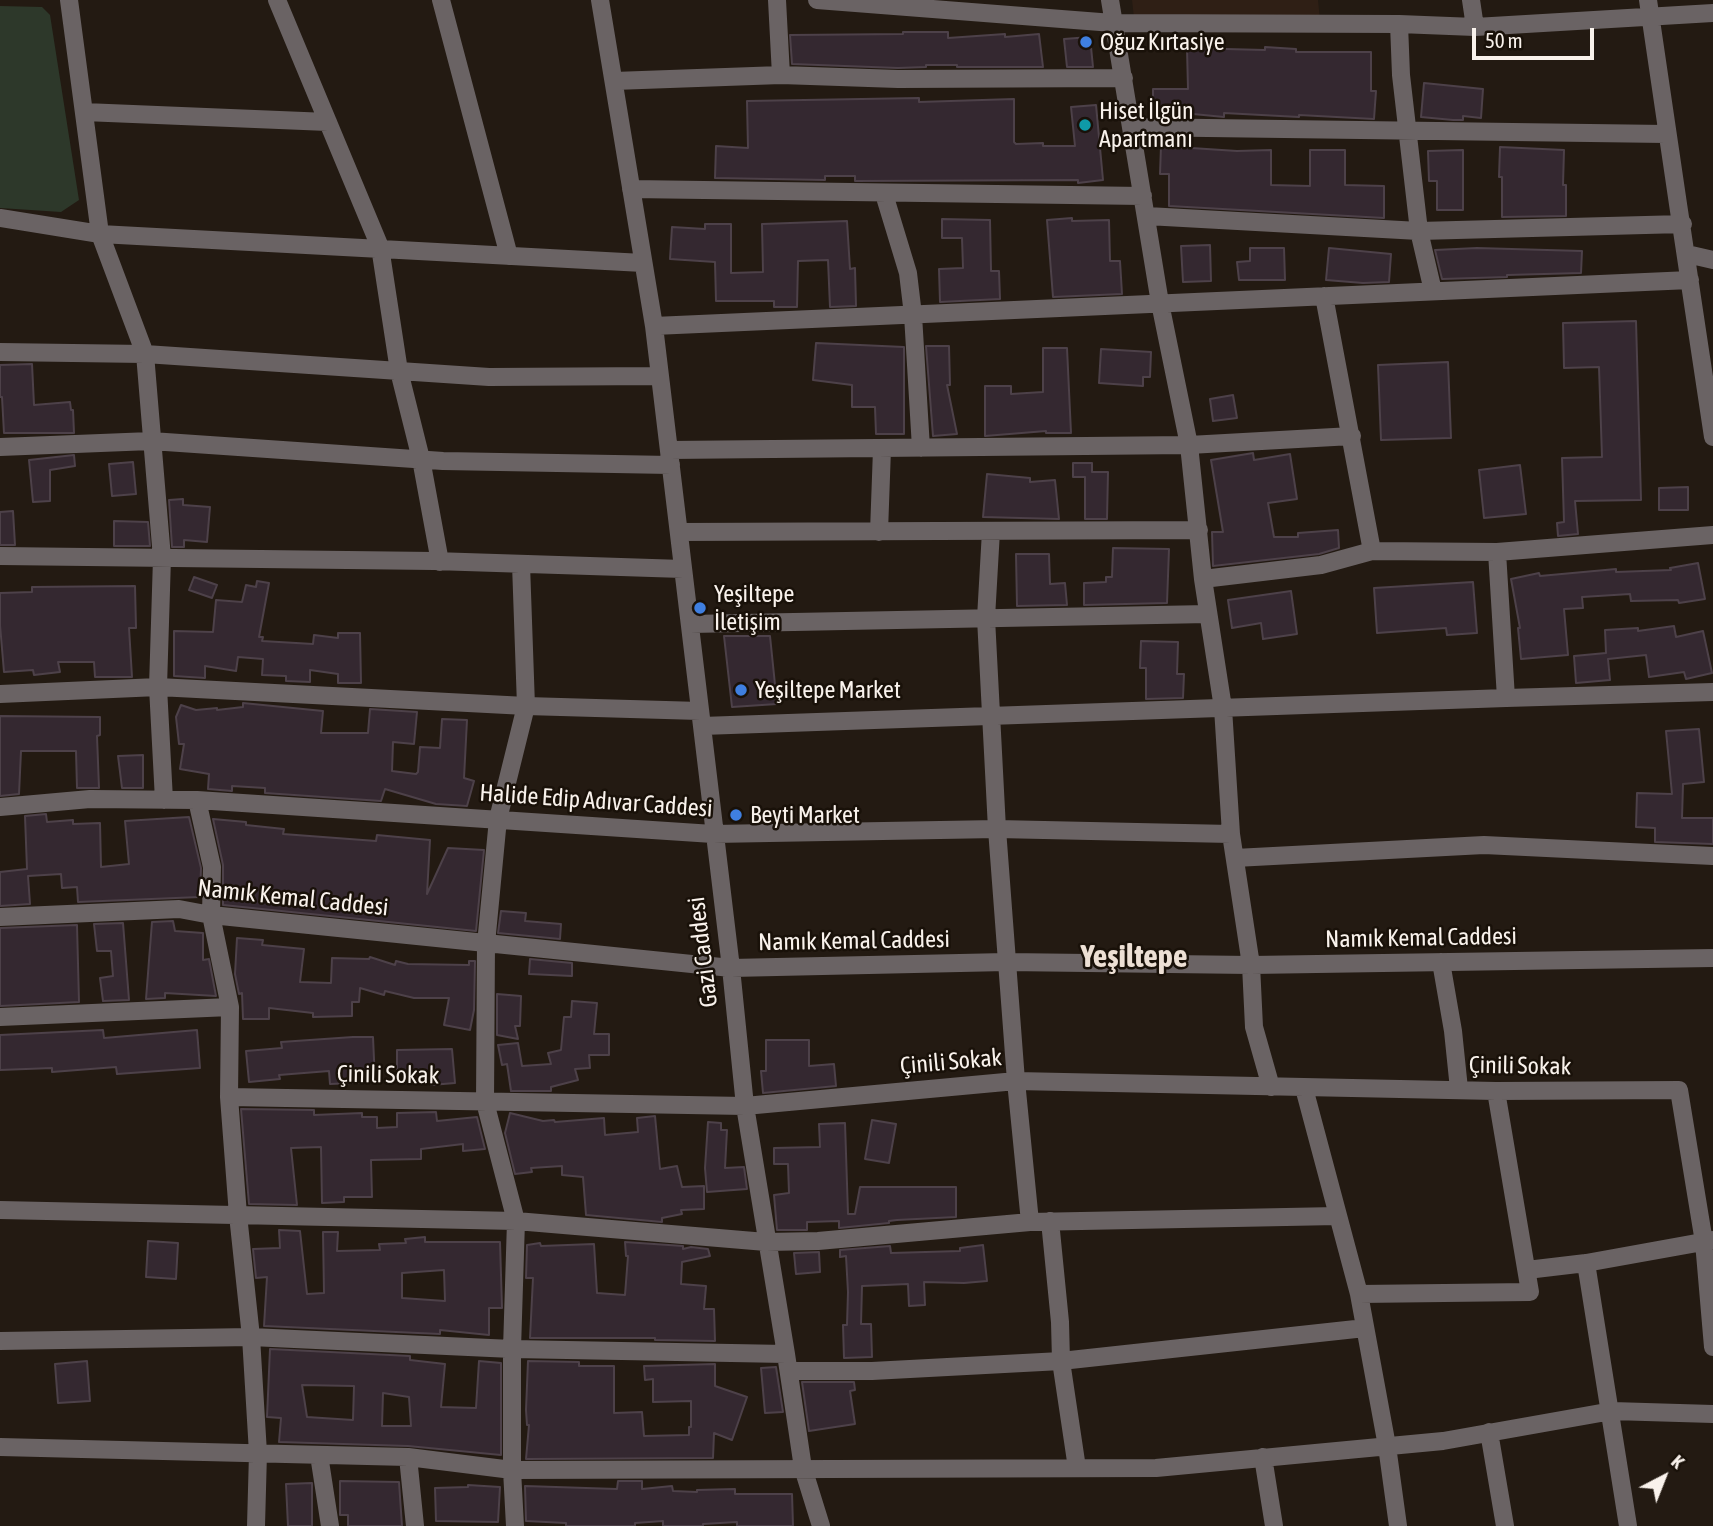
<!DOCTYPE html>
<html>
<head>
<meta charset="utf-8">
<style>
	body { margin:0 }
	#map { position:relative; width:1713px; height:1526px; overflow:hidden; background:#231a12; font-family:"Asap Condensed",sans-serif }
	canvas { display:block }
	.north { position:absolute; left:1629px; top:1442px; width:70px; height:70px; -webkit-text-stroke:5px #191109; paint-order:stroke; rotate:42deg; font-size:19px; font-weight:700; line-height:28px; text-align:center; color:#f9f2ec }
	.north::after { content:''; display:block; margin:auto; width:24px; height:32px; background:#f9f2ec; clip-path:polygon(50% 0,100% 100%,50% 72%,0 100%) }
	.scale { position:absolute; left:1472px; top:28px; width:122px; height:32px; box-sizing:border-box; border:4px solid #f9f2ec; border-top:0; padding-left:9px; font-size:21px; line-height:24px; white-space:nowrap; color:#f9f2ec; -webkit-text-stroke:5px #191109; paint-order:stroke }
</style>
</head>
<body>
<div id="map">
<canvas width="1713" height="1526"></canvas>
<div class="north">K</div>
<div class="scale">50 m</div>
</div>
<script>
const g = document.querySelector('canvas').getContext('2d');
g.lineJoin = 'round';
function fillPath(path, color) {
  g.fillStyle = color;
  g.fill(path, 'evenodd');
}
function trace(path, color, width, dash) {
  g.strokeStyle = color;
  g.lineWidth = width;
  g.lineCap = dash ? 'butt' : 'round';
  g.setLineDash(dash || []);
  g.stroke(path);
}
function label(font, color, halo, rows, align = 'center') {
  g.font = font + ' "Asap Condensed",sans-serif';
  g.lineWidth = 5;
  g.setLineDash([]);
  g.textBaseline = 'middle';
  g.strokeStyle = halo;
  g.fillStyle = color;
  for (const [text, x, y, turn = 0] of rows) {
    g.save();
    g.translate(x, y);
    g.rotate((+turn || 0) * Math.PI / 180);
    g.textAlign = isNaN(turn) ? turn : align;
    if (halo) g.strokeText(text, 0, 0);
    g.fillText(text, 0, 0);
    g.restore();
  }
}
const education = new Path2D(`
	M1132,0H1318L1320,20L1134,18Z`);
const green = new Path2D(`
	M0,6L42,7L50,15L79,200L61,212L0,208Z`);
const building = new Path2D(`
	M903,32H948V38L1005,34V37L1039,34L1043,67H957V65H926V67L898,68L792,64L790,35L903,34Z
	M1090,37L1093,67H1067L1064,39Z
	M1265,47L1296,49V52H1371V91H1376L1374,119L1299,115V117L1224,113V117L1193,114V116H1153V89H1188L1187,48L1265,50Z
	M1424,83L1483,89L1481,118L1463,116V120H1453L1421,117Z
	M919,98V102L1014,99V142L1016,144L1043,143V146H1075L1071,107L1096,105L1103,180L1078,183V180L855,181V176H825V180L715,178L716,146L748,148L747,101Z
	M1161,146L1237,151L1271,150V185L1310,186V150H1345V185L1384,186V218L1169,206V174H1160Z
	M1500,147L1564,150L1563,185H1566V216L1502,217V177H1499Z
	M1463,150V210H1437V181H1429L1428,151Z
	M1072,218V221L1109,220L1110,261H1120L1122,294L1053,297L1047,220Z
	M942,219L990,220L991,271H999L1000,299L940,302L939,269L963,268L962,238H942Z
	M847,221L850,269L855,268L856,306L830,307L828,260L798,261L797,307H774V301H716L715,262L670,259L672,227L705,229V224H731V273L763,272L762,224Z
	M1210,245L1211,281L1183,282L1181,246Z
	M1250,248H1284L1285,280H1239L1237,262L1250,261Z
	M1329,248L1391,254L1389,282L1363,283L1326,280Z
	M1477,248L1582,251L1581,273L1507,275V277L1442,279L1435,250Z
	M1636,321L1641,500L1575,501L1578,534L1558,536L1557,523L1564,522L1562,458L1602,457L1599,367L1564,368L1563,323Z
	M816,343L904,347V434H876L875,407H852V385L813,380Z
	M926,346H949L950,385H947L957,434L933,436Z
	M1043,348H1067L1071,433H1046V431L985,436V386H1011V394L1043,392Z
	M1101,349L1151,352L1150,377H1143V386L1099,383Z
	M1448,362L1451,438L1381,440L1378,365Z
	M32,364L34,405L70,402L71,410H73L74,433H4L2,397H0V365Z
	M1233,395L1237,418L1213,421L1210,399Z
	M1253,453L1254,460L1290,454L1297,499L1268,503L1274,537H1298V533L1338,530L1339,548L1319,554L1213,566L1212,532H1223L1211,460Z
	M74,455L75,466L50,470V501L33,502L29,460Z
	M133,462L136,494L112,496L109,464Z
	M1073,463H1092V472H1108L1107,519H1085V477H1073Z
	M1520,465L1526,514L1484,518L1479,470Z
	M987,474L1030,478V482L1055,480L1059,519L983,517Z
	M1688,487V510H1659V488Z
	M183,499V505L210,507L207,542L184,540V547H172L169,500Z
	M13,511L15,545H0V512Z
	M114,521L148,522L150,546H114Z
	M1113,548L1169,549L1167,603L1084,605V583L1106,582V577H1112Z
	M1016,554H1049L1050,584L1065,583L1067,605L1017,606Z
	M1698,563L1705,599L1679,603L1678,600L1631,601L1630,594L1582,597L1583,608L1564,609L1568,655L1521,659L1518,628H1520L1511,579L1539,573L1540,576L1616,569V572L1671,570L1670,568Z
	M194,577L217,585L212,598L189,590Z
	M257,581L269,583L259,637H263L262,641L313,644L314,635L338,638V633H360L361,683H338V674L310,670V682L286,681V676L262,675L263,659L238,657L236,671L205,666V678L174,676V631L213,632L216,600L242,602L246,585L256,587Z
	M1473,582L1477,633L1447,635L1446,628L1377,633L1374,588Z
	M135,586L136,628H129L132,677H95L94,662H58L60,672L34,675L33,670L4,672L0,625V593L32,592V587Z
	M1291,591L1297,634L1263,639L1261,623L1232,628L1228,600Z
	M1674,626L1676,637L1703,631L1712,673L1686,679L1684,672L1649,677L1646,655L1608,659L1610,680L1576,683L1574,656L1606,653L1605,630L1638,628V631Z
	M724,636H770L777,704L732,707Z
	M1141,641L1178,642L1177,674H1184L1183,698L1146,699V668H1140Z
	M243,703L323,711L321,733H368L370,709L417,712L414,744L393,742L392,771L416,774L418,772L420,747L440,748L442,719L467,720L464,778L474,781L467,806L436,804L385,789L381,801L265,793V788L232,786V791L208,789L209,774L180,769L184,744H179L176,717L181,705L196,710L217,708V710L243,707Z
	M0,716L100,717V735L97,736L99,788H77L76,751H21L19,794L0,796Z
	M1699,729L1704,782L1683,784L1682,818H1713V844L1655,842V828L1636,827L1637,793L1672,794L1666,731Z
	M143,755V788H122L118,756Z
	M46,814L47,822L73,820V824L100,823L101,867L129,864L125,821L189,817L201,868L200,897L78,902L77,887L62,888L61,874L28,876L30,904L0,906V872L27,869L25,816Z
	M213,819L246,822V825L284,829L283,834L376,841L377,835L430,840L427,894L448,848L484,850L476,931L223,905V865Z
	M501,911L526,913L525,921L561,924L560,939L498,933Z
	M173,921L175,931L203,933V960L209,959L216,996L165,993V998L146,999L152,922Z
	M123,923L129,1000L103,1001L100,978L113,976L111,951H97L94,924Z
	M77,925L79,1002L0,1006V928Z
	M237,938L263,940L262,945L304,949L300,982L331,983L332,958L369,959L370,957L395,965L396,961L408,964L469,965V961H475L474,1010L470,1030L444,1025L449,998H414L385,991L384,995L360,988L359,1002H352V1016L313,1017V1013L269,1008V1019H243L242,993L239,994L235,974Z
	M530,959L572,963V976L529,974Z
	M497,994L521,996L520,1026H515L518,1039L497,1035Z
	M572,1001L597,1003L594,1034H609V1055H589L590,1068L575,1069L578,1080L551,1087V1091H511L507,1064L502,1065L498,1045L518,1043L522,1066L551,1064L548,1053L561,1050L564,1017H571Z
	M103,1030L104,1038L197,1030L200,1068L117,1074L116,1067L52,1072V1068L0,1070V1035Z
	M353,1037H373L375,1082L330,1084L329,1071L279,1075L280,1079L249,1082L246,1051L282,1048L281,1042Z
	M766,1040H809V1066L834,1064L836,1086L763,1093L761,1071H766Z
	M452,1049L455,1083L431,1085V1083H407V1077H397V1050Z
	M241,1109L314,1110V1115L362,1113V1117H377V1128L397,1127V1113L436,1112L437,1121L477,1117L485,1149L463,1151V1144L421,1149V1159L371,1160L372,1197H344V1202L322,1203L321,1147L291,1148L297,1205L249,1204Z
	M510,1113L543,1121L554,1120L555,1122L604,1118L605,1135L638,1132L637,1118L655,1116L660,1169L677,1166L682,1187L704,1186V1209L681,1210L682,1214L662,1218V1222L586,1215L583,1177L562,1175V1166L531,1168L532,1172L515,1174L505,1133Z
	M872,1120L896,1124L889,1163L865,1159Z
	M708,1122L721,1123V1130H727L725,1168L744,1167L747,1189L707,1192L705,1168Z
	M845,1123L848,1214H855L860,1187H956V1217L897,1220L889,1221V1223L839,1228V1221L807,1222V1230H777L774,1195L789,1193L788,1164H774V1148L820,1147L819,1124Z
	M279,1230L300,1231L307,1294L324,1293L323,1232H338L337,1251L380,1250L379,1244L406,1243L405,1239L425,1237V1242H500L502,1308H489V1335L440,1330V1334L264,1326L267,1277L256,1278L253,1249L280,1248ZM444,1270L445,1301L402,1298V1273Z
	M148,1241L178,1243L176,1279L146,1277Z
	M625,1242L683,1246V1249L691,1247L708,1249L710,1256L682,1262L681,1284L706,1286L704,1309H714L715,1341L655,1340V1338H530L533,1278H526L527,1245L540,1243L541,1246L594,1244L597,1293L625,1295L628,1256H626Z
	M983,1245L987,1281L964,1283L924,1282L925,1305L909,1306L908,1284L862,1286L861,1324H871L872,1357L844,1358L843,1325H847L848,1292L846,1256L840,1257V1250L890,1246L891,1253L960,1251V1248Z
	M819,1252L820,1272L796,1274L794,1253Z
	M270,1349L410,1356V1360L445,1364L441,1407L476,1408L479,1361L501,1363V1455L408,1446L279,1442L281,1418L267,1417ZM302,1385L354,1386L353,1420L307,1417ZM383,1393L409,1397L411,1426H382Z
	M87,1361L90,1401L58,1403L55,1364Z
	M528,1361L579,1362V1366H614V1413L642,1412L644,1436L689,1435V1427H691V1401L653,1402V1379L645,1380L644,1366L715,1364V1386L747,1397L732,1440L714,1433L713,1458L526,1459L529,1425H527L526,1410Z
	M776,1367L783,1412L765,1413L761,1368Z
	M802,1382H854L855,1390L850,1391L855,1424L809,1431Z
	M340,1481L399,1482L402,1526H348V1515H340Z
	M618,1481H642V1489L672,1486L673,1491L697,1492V1490L735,1489V1494H792L793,1526H737V1522L703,1524V1526H663V1521L635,1523V1526H566V1523L526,1521L525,1486L617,1489Z
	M312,1483V1526H288L286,1484Z
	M468,1485L500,1487L498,1522L436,1521L435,1488L468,1487Z`);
const minor = new Path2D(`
	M69,0L100,234L145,354L162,558L158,687L164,800
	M277,0L380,247L399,371L421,459L440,562
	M441,0L509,256
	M600,0L654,326L731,968L745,1106L786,1354L803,1468L821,1526
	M777,0L781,75
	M817,0L1113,23L1399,24L1475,27L1713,13
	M1110,0L1160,303L1189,445L1203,579L1223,708L1231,834L1251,965L1254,1027L1271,1087
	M1471,0L1475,27
	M1648,0C1670,146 1690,291 1713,437
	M1399,24L1401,75L1419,231L1433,291
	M614,81L781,75L898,79L1124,78
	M84,112L328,122
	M1131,127L1666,134
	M631,189L1143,196
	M884,194L908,273L913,315L921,448
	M1147,216L1419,231L1683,224
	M0,218L100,234L643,263
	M1687,254L1713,260
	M1324,296L1372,551
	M654,326L1690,280
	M0,352L145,354L489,377L660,376
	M0,447L151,441L443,461L671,465
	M669,450L1189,445L1352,436
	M991,531L986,618L997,829L1016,1081L1030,1222
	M679,532L1199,530
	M879,532L882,449
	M1497,552L1506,698
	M0,556L434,561L683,569
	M1203,579L1321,565L1372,551L1497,552L1713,535
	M690,624L1208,614
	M0,694L158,687L526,706L700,711
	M702,726L1506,698L1713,692
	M197,800L212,867L211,915L230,1007L229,1097L238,1215L251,1337L258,1453L256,1526
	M0,807L90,799L197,800L713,834L997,829L1231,834
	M1235,858L1484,845L1713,856
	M0,917L179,909L211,915L731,968L1006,962L1251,965L1713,958
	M1441,962L1453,1031L1459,1089
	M0,1017L230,1007
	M1304,1088L1359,1294L1387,1446L1398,1526
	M229,1097L745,1106L1016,1081L1496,1091L1679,1090L1704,1242L1713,1347
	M0,1210L516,1221L766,1242L818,1241L1030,1222L1337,1216
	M1050,1221L1060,1322L1061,1361L1077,1468
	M1586,1263L1628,1526
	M1527,1270L1586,1263L1713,1240
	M1359,1294L1530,1292L1496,1091
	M0,1341L251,1337L512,1349L786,1354
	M789,1371H872L1061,1361L1365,1328
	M1489,1432L1505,1526
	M0,1447L408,1457L512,1470L1156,1468L1443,1441L1612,1411L1713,1414
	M319,1455L330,1526
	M408,1457L415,1526
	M1263,1457L1274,1526
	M515,1526L512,1470V1349L516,1221L485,1102L486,944L498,819L526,706L521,564`);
const markers = [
	[1086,42,7,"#3f7fe0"],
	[1085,125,7,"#0f9aa8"],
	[700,608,7,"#3f7fe0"],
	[741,690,7,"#3f7fe0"],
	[736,815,7,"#3f7fe0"]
];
const poiNames = [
	["Oğuz Kırtasiye",1100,42],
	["Hiset İlgün",1099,111],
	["Apartmanı",1099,139],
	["Yeşiltepe",714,594],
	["İletişim",714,622],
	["Yeşiltepe Market",755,690],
	["Beyti Market",750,815]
];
const streetNames = [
	["Halide Edip Adıvar Caddesi",596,801,4],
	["Namık Kemal Caddesi",293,898,6],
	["Namık Kemal Caddesi",1421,938,-1],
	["Namık Kemal Caddesi",854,941,-1],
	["Gazi Caddesi",703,952,-97],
	["Çinili Sokak",951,1062,-5],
	["Çinili Sokak",1520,1066,1],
	["Çinili Sokak",388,1075,1]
];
const districtNames = [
	["Yeşiltepe",1134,957]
];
fillPath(education, '#2f1f15');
fillPath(green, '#2d382a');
fillPath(building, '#342830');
trace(building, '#4d4149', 2);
trace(minor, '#6a6364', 18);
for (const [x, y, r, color] of markers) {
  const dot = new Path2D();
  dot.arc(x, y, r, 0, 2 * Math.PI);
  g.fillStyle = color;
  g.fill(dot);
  trace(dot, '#191109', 2.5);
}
label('24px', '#f9f2ec', '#191109', poiNames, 'left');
label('24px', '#f9f2ec', '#191109', streetNames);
label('bold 32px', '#ede0d5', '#191109', districtNames);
</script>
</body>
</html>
